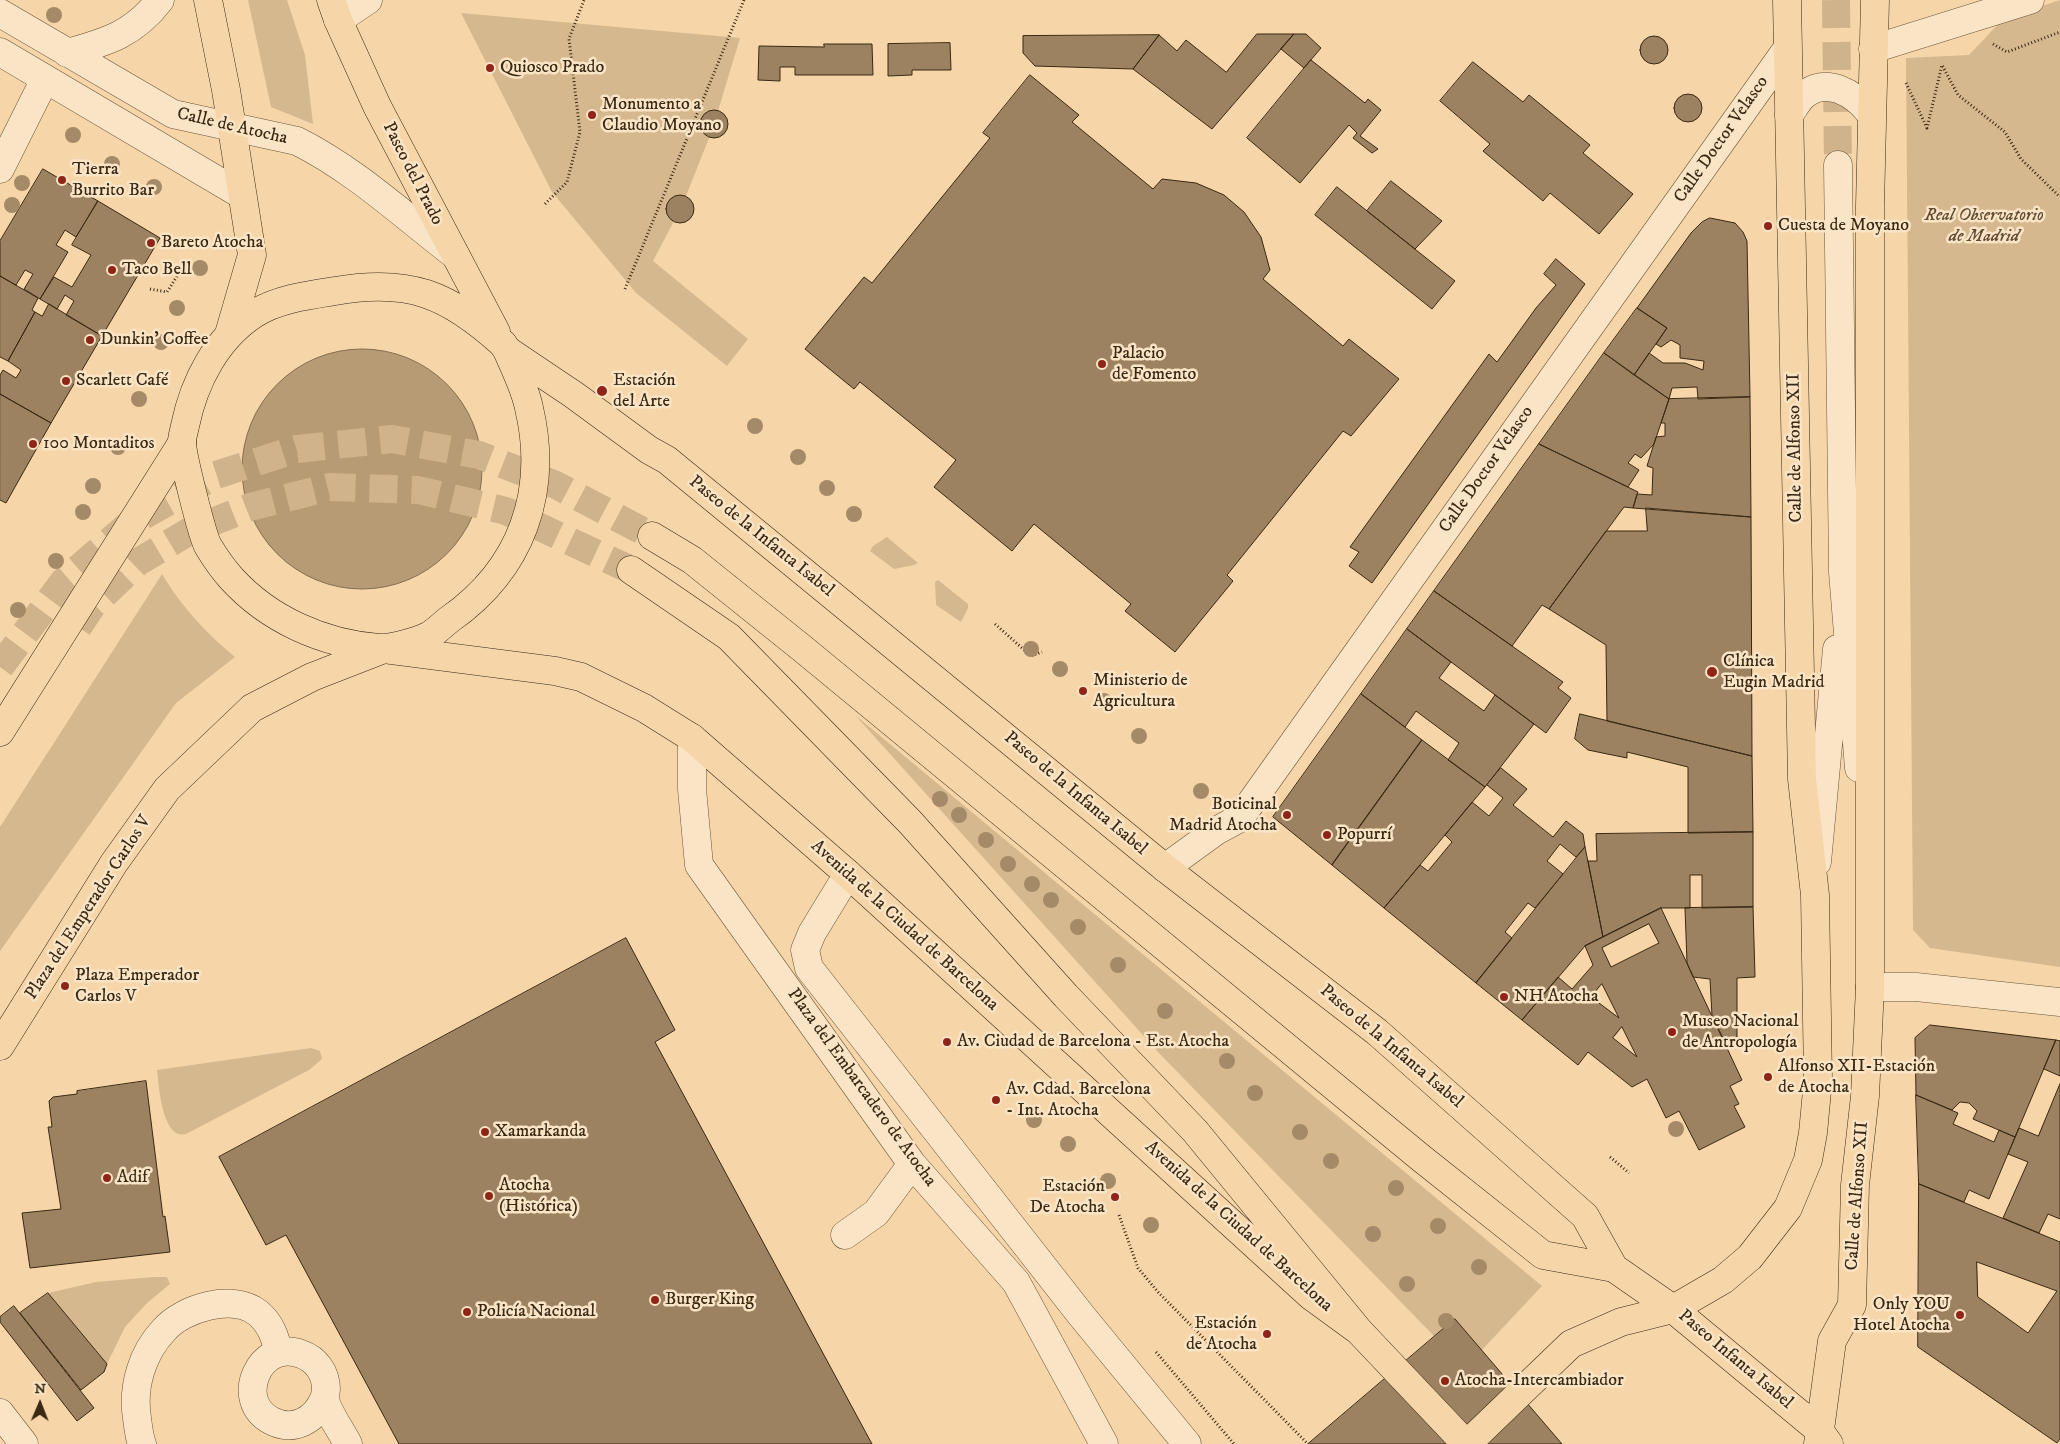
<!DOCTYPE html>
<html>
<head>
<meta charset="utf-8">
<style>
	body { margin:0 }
	#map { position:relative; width:2060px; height:1444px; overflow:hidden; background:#f6d6a8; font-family:"IM FELL DW Pica",serif }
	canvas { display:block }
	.north { position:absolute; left:15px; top:1379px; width:50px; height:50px; -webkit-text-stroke:4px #f9e4c6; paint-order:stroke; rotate:1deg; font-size:14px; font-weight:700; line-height:20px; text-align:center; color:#3a2813 }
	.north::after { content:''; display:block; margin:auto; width:18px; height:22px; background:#3a2813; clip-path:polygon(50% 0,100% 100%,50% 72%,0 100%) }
</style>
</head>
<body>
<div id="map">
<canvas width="2060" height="1444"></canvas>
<div class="north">N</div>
</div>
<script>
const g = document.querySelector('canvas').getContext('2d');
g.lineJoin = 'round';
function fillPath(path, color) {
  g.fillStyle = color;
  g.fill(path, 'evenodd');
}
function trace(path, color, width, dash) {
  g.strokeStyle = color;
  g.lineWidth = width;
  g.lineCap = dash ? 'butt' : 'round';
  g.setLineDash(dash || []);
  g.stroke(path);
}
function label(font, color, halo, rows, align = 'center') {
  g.font = font + ' "IM FELL DW Pica",serif';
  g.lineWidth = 5;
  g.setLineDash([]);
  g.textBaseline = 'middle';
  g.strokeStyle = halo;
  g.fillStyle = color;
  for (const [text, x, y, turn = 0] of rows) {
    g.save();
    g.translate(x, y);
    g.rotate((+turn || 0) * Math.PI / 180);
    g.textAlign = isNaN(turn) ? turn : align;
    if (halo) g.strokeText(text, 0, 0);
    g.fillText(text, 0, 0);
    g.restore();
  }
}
const green = new Path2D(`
	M248,0H287L305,55L313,124L271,107Z
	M2060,0V967L1930,948L1913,930L1906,58L1969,55L2003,19Z
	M461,13L740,38L718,111H709L700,122L701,132L709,138L686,196H674L667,203L666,211L674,221L653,261L748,339L727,366L636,293L552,192Z
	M887,537L918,563L914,565L894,569L870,551L873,546Z
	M162,574C182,607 205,632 235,657L176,703L0,951V827Z
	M938,580L968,604V608L961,622L936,605L935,582Z
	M855,715L1542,1286L1465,1368L1159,1053Z
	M311,1048L320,1051L322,1059L309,1070L186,1134C162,1140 159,1086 157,1070Z
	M154,1277H167L170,1284L147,1303L125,1327L107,1364L48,1293L96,1282Z`);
const water = new Path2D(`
	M242 469a120 120 0 1 1 240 0a120 120 0 1 1-240 0Z`);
const building = new Path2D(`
	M1257,34H1294L1212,129L1133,69L1159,35L1177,51L1186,40L1226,72Z
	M1294,34H1306L1321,48L1304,68L1281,49Z
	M1159,35L1133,69L1035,66L1023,53V36Z
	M1640 50a14 14 0 1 1 28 0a14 14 0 1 1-28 0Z
	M950,43L951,70H912V75L888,76V44Z
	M824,44H872L873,75H795V67H780V81L758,80L759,46L824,47Z
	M1311,60L1365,103L1368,99L1381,110L1360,136L1378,149L1372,153L1353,138L1357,133L1349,125L1300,183L1247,138Z
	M1473,62L1523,102L1529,95L1590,145L1583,153L1633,194L1599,234L1550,193L1543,201L1483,151L1490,144L1440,101Z
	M1030,75L1079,115L1072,122L1153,189L1162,179L1196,183L1224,195L1244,212L1261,237L1270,270L1263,279L1343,346L1349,339L1399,379L1351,436L1343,431L1227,575L1233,581L1175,652L1125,611L1131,604L1034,524L1012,551L934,487L956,460L860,382L854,389L805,349L864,277L872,283L990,138L983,133Z
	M1674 108a14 14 0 1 1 28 0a14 14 0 1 1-28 0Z
	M700 124a14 14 0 1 1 28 0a14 14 0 1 1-28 0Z
	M43,169L98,201L76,237L65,230L56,245L68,252L40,299L24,289L33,274L25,270L16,285L0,276V241Z
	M1391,181L1442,221L1415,249L1367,211Z
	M1337,187L1455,281L1432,309L1315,215Z
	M666 209a14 14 0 1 1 28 0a14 14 0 1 1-28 0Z
	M98,201L160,238L102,336L66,315L74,301L65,295L57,309L40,299L54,277L72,287L91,255L72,245Z
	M1710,218L1735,223L1743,232L1747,241L1750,397L1698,399L1697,387L1672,388L1669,399L1634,375L1649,353L1663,363H1685L1703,370L1704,361L1680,358V345L1671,340L1661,347L1656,344L1667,328L1637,308L1691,233L1702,222Z
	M1556,259L1585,284L1372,583L1349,566L1359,552L1350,547L1489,354L1497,362L1536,308L1556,285L1544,274Z
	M0,276L38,298L32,310L35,312L8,361L0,357Z
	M49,304L102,336L51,423L0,394V375L3,370L16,378L21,370L8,361L35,312L42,316Z
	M1637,308L1667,328L1634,375L1604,353Z
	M1604,353L1669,399L1654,444L1641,458L1635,454L1628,463L1639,470L1628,487L1539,444Z
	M0,394L51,423L6,503L0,500Z
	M1750,397L1751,517L1633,508L1637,494L1652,495L1653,468L1647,466L1656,437L1665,436V423H1661L1669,399Z
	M1539,444L1638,492L1633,508L1624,507L1549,609L1542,605L1512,646L1434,591Z
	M1646,508L1751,517L1752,756L1607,721L1606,645L1549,609L1606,531H1647Z
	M1434,591L1563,682L1558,688L1571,698L1546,733L1407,629Z
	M1407,629L1451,662L1439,678L1484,711L1495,695L1534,724L1485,787L1448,760L1459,743L1416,711L1405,727L1361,694Z
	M1361,694L1422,740L1332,865L1273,817Z
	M1580,714L1752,756L1753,832L1688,833V767L1627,752V758L1588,750L1575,739Z
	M1422,740L1485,787L1384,908L1332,865Z
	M1501,768L1527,789L1513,805L1553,837L1566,821L1583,834L1585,847L1576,857L1560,844L1547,861L1563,874L1535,908L1528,903L1505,932L1512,938L1476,983L1384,908L1420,865L1428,871L1452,842L1445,835L1472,802L1489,816L1503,798L1487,785Z
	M1753,832V907L1702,908V875H1690V908H1661L1603,937L1588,861H1597L1596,834Z
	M1585,847L1603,937L1585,946L1522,1020L1476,983Z
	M1753,907L1755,977L1737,978V1037L1725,1042L1712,1016L1710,979L1693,977L1687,963L1685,908Z
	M1661,908L1742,1080L1730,1086L1739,1104L1734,1106L1745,1127L1699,1150L1679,1111L1666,1118L1647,1079L1632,1087L1588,1052L1578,1065L1522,1020L1558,977L1572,989L1593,965L1585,946ZM1649,924L1659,943L1611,967L1602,948ZM1602,984L1619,1018L1591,997ZM1622,1027L1637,1057L1613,1038Z
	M626,938L675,1030L655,1042L872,1444H399L286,1235L266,1245L219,1157Z
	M1930,1025L2056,1040L2015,1137L1973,1119L1977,1111L1969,1103L1960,1102L1952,1110L1916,1095L1915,1038Z
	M2056,1040L2060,1041V1076L2044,1069Z
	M146,1081L163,1217L165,1216L170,1252L30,1268L22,1213L61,1209L48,1127H52L49,1101L53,1097L77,1094V1091Z
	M2060,1084V1219L2048,1214L2039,1233L2003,1218L2028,1162L2008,1154L2019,1128L2038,1136Z
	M1916,1095L1958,1113L1953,1124L1994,1142L1999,1130L2015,1137L1989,1199L1969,1190L1964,1202L1919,1184Z
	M1919,1184L2060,1242V1439L2057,1443L1918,1347ZM1977,1262L2057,1291L2028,1333L1978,1297Z
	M48,1293L107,1364L104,1372L81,1390L20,1313Z
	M14,1306L94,1408L77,1421L0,1322V1317Z
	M1455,1319L1562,1444H1308Z`);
const minorTunnel = new Path2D(`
	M1836,0L1838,165`);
const majorTunnel = new Path2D(`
	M78,627L92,606L138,562L190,531L250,507L330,487L418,490L506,511L631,570
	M0,667L64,581L132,522L216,475L297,449L392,439L479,455L556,485L652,536`);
const path = new Path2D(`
	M1993,44L2007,52L2060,32
	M1906,83L1927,128L1942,65L1958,95L2005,132L2021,159L2060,197
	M545,204L567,182L580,132L569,39L584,0
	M150,289L167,292L181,270
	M625,289L744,0
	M995,624L1031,656L1042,652
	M1610,1157L1629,1173
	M1119,1215L1138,1268L1158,1292L1308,1444
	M1156,1352L1234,1444`);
const minor = new Path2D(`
	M0,13L173,114L297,141C355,170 404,216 455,255
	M338,20L368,0
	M1873,49L2030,0
	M0,52L242,195
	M67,53C107,42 134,34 160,0
	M1789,115C1794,109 1797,101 1803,96C1826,75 1855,94 1870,113
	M1838,165L1843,572L1859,768
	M0,169L45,79
	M692,738V789L699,865L912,1164L1016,1282L1104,1444
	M1817,862L1837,649
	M1165,868L1216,831L1240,818L1787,49
	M848,874L812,933L805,950L809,968L1081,1315L1187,1444
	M1870,987H1916L2060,1002
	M845,1235L876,1213L912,1164
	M324,1399C315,1420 294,1432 272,1421C232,1401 260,1338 301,1354C316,1359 326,1373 326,1389C326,1392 324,1396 325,1400C329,1415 341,1430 348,1444
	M0,1413L24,1444
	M142,1444C139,1436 138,1426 137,1418C132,1387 142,1353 164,1330C183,1308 233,1293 258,1313C271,1324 275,1337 279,1353`);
const major = new Path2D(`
	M503,344L507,350L574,395L649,450L667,460L1165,868L1377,1032L1585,1216L1614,1268L1673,1309L1819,1430L1829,1444
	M652,536L692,560L803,649L1421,1158L1543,1255L1614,1268
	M631,570L729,637L910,822L1066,996L1195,1131L1359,1331L1466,1444
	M0,732L182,443
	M0,1046L114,863L167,789L252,708L312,677L384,649L555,671L581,677L644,708L692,738L848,874L1311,1296L1359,1331
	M1467,1444L1571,1344L1621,1322L1673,1309L1723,1280L1750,1257L1788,1208L1808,1160L1813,1133L1818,1080L1815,895L1802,779L1787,0
	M1818,1444L1832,1341L1852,1305L1855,1185L1865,1096L1870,987V206L1875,0`);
const highway = new Path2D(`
	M208,0L226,90L252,255L229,334
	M331,0L338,20L377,106L496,332
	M503,344C448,294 409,278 335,291C309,295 277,299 254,314C216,339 194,382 185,426C184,431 182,437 182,442C182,455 202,535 208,546C214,556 223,569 231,578C269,620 324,644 379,648C389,649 419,641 428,636C436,632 443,624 450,619C521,569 549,493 529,408C525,388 515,369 507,350`);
const trees = [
	[54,15],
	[73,135],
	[112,164],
	[22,183],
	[154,187],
	[12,205],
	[200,268],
	[177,308],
	[161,342],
	[139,399],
	[755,426],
	[118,447],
	[798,457],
	[93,486],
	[827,488],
	[83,512],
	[854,514],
	[56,561],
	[18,610],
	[1031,649],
	[1060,669],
	[1104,701],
	[1139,736],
	[1201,791],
	[940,799],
	[959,815],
	[986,840],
	[1008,864],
	[1032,884],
	[1051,900],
	[1078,927],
	[1118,965],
	[1165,1011],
	[1227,1061],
	[1255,1093],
	[1034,1120],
	[1676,1129],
	[1300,1132],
	[1068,1144],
	[1331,1161],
	[1108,1181],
	[1396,1188],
	[1151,1225],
	[1438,1226],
	[1373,1234],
	[1479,1267],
	[1407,1284],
	[1446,1321]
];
const markers = [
	[490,68,5,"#8f2418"],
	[592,115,5,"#8f2418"],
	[62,180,5,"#8f2418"],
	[1768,226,5,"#8f2418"],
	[151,243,5,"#8f2418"],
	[112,270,5,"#8f2418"],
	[90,340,5,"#8f2418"],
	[1102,364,5,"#8f2418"],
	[66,381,5,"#8f2418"],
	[602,391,6,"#8f2418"],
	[33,444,5,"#8f2418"],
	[1712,672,6,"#8f2418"],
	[1083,691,5,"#8f2418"],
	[1287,815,5,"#8f2418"],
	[1327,835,5,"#8f2418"],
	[65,986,5,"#8f2418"],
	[1504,997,5,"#8f2418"],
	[1672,1032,5,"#8f2418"],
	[947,1042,5,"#8f2418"],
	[1768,1077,5,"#8f2418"],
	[996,1100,5,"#8f2418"],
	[485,1132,5,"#8f2418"],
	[107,1178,5,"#8f2418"],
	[489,1196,5,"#8f2418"],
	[1115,1197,5,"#8f2418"],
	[655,1300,5,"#8f2418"],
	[467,1312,5,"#8f2418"],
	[1960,1315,5,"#8f2418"],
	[1267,1334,5,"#8f2418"],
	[1445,1381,5,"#8f2418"]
];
const poiNames = [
	["Quiosco Prado",500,68],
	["Monumento a",602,105],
	["Claudio Moyano",602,126],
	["Tierra",72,170],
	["Burrito Bar",72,191],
	["Cuesta de Moyano",1778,226],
	["Bareto Atocha",161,243],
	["Taco Bell",122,270],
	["Dunkin' Coffee",100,340],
	["Palacio",1112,354],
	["de Fomento",1112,375],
	["Scarlett Café",76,381],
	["Estación",613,381],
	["del Arte",613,402],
	["100 Montaditos",43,444],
	["Clínica",1723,662],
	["Eugin Madrid",1723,683],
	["Ministerio de",1093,681],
	["Agricultura",1093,702],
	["Boticinal",1277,805,"right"],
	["Madrid Atocha",1277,826,"right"],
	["Popurrí",1337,835],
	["Plaza Emperador",75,976],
	["Carlos V",75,997],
	["NH Atocha",1514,997],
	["Museo Nacional",1682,1022],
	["de Antropología",1682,1043],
	["Av. Ciudad de Barcelona - Est. Atocha",957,1042],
	["Alfonso XII-Estación",1778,1067],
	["de Atocha",1778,1088],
	["Av. Cdad. Barcelona",1006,1090],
	["- Int. Atocha",1006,1111],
	["Xamarkanda",495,1132],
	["Adif",117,1178],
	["Atocha",499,1186],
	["(Histórica)",499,1207],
	["Estación",1105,1187,"right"],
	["De Atocha",1105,1208,"right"],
	["Burger King",665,1300],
	["Only YOU",1950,1305,"right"],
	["Hotel Atocha",1950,1326,"right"],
	["Policía Nacional",477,1312],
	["Estación",1257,1324,"right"],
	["de Atocha",1257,1345,"right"],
	["Atocha-Intercambiador",1455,1381]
];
const streetNames = [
	["Calle de Atocha",232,127,13],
	["Calle Doctor Velasco",1722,140,-55],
	["Paseo del Prado",412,174,63],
	["Calle de Alfonso XII",1796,448,-91],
	["Calle Doctor Velasco",1487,470,-55],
	["Paseo de la Infanta Isabel",761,537,39],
	["Paseo de la Infanta Isabel",1075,794,40],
	["Plaza del Emperador Carlos V",89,908,-57],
	["Avenida de la Ciudad de Barcelona",904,926,42],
	["Paseo de la Infanta Isabel",1391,1047,40],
	["Plaza del Embarcadero de Atocha",861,1088,54],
	["Calle de Alfonso XII",1858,1196,-86],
	["Avenida de la Ciudad de Barcelona",1238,1227,42],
	["Paseo Infanta Isabel",1735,1360,40]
];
const parkNames = [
	["Real Observatorio",1984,216],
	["de Madrid",1984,237]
];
fillPath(green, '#d6b88f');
fillPath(water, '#b69b75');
trace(water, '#846d4e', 1);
fillPath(building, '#9c8260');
trace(building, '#3a2813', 1);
trace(minorTunnel, '#d0b38a', 28, [28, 14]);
trace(majorTunnel, '#d0b38a', 28, [28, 14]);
trace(minor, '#695438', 29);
trace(major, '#3a2813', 29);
trace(highway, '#3a2813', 29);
trace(path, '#3a2813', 3, [1, 2.5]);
trace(minor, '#f9e4c6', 28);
trace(major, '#f6d6a8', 28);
trace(highway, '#f6d6a8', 28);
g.fillStyle = '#a48a67';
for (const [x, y] of trees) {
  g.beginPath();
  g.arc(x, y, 8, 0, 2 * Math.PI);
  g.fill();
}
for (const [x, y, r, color] of markers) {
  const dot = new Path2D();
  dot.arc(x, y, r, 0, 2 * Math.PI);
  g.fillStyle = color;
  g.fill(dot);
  trace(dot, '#f9e4c6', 2);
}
label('18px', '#3a2813', '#f9e4c6', poiNames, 'left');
label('18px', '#3a2813', '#f9e4c6', streetNames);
label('italic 18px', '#614c32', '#f9e4c6', parkNames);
</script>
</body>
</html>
